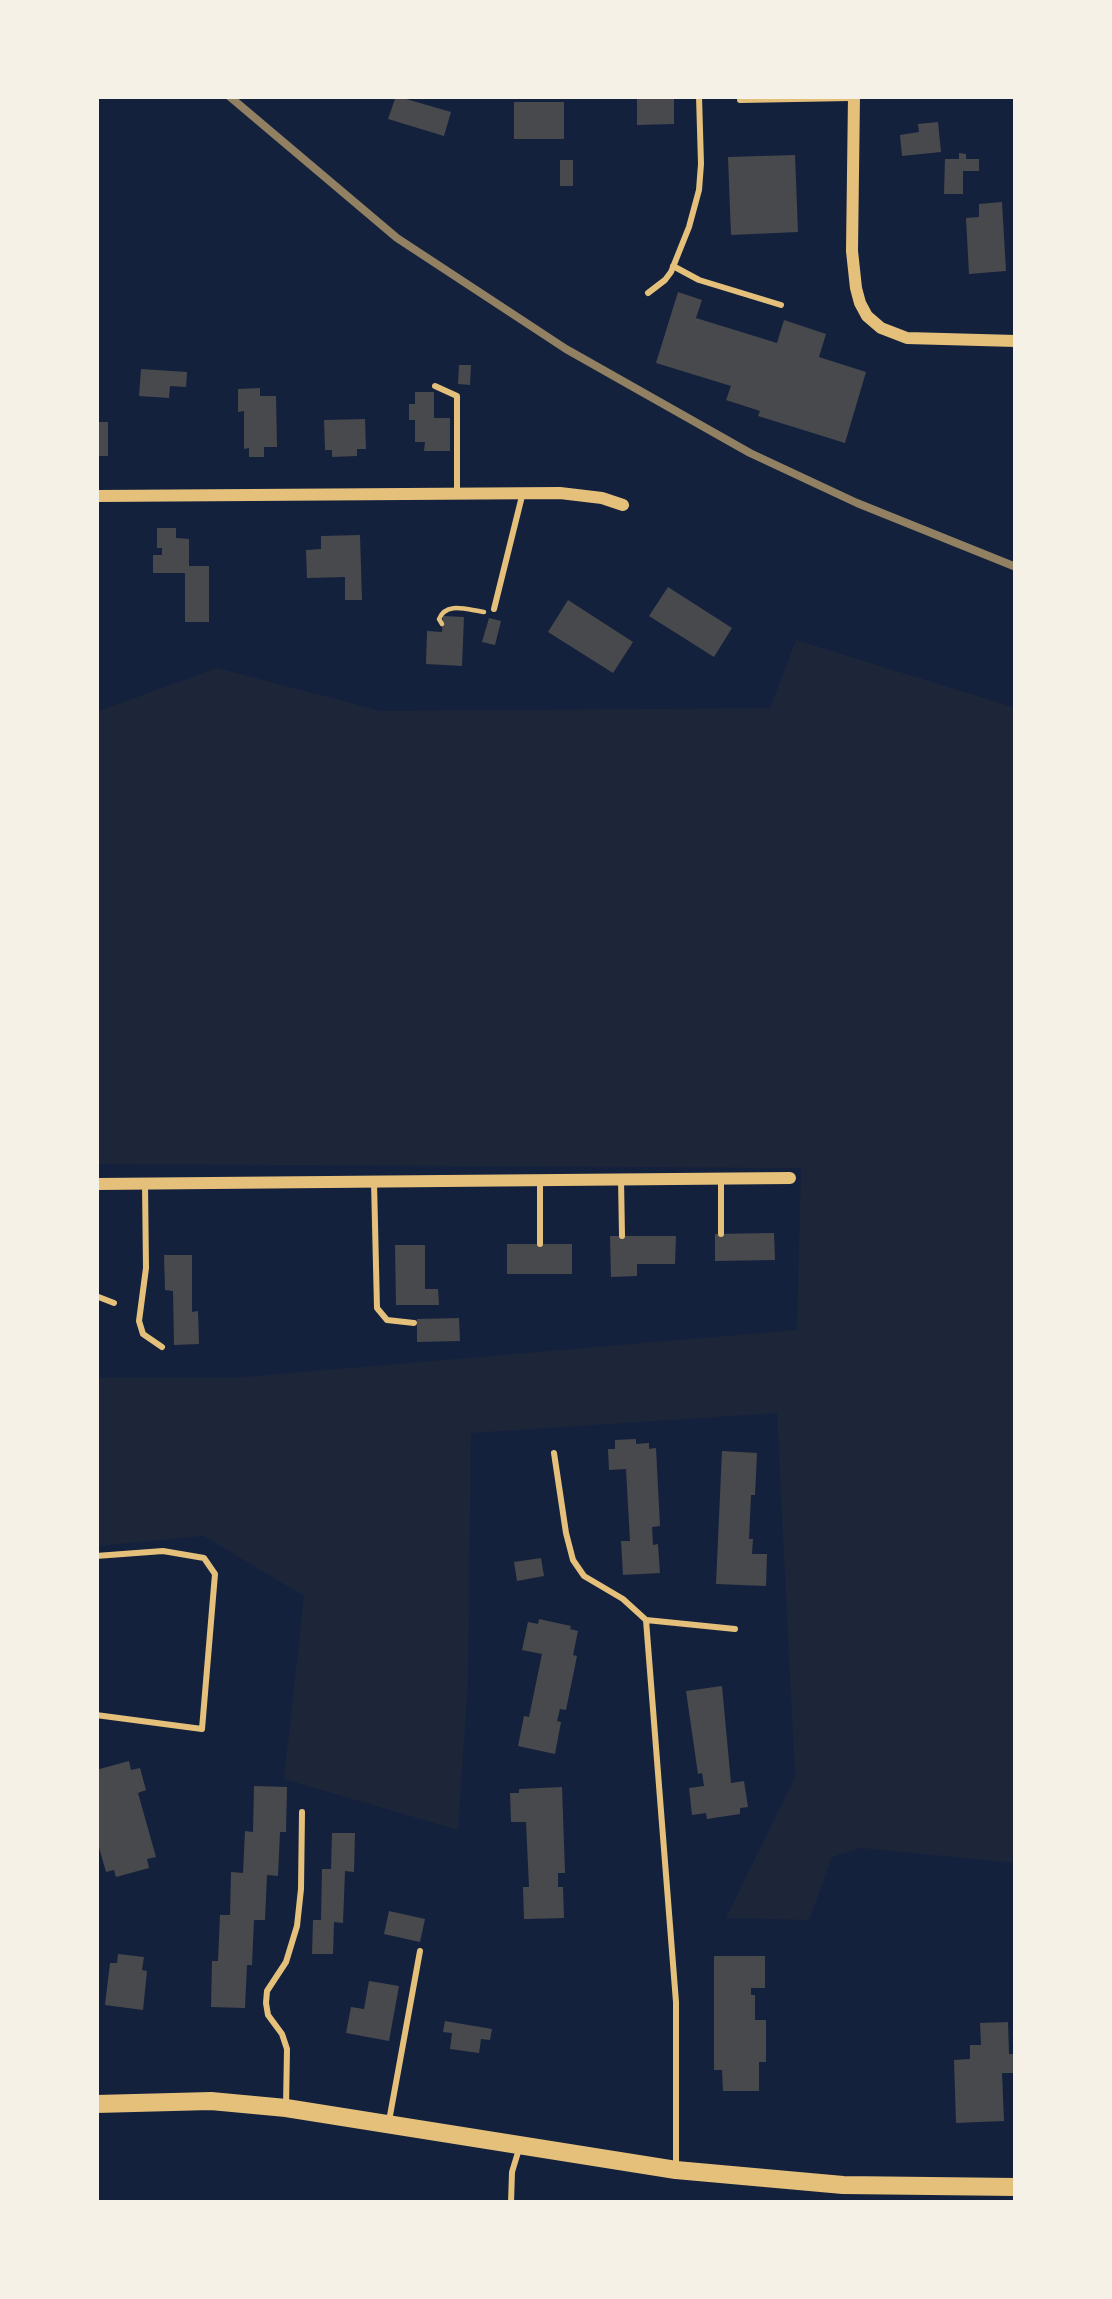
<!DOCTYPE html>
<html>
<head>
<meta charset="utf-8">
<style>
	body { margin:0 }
	#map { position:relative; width:1112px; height:2299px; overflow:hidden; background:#14213d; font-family:Lato,sans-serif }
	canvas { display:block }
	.frame { position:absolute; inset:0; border:99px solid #f6f1e7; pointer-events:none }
</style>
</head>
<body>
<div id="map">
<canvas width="1112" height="2299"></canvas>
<div class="frame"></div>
</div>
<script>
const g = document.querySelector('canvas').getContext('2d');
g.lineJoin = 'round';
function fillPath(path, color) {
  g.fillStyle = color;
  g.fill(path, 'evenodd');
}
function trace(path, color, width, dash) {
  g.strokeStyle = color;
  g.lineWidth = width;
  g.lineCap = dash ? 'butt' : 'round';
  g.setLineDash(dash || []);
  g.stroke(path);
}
const green = new Path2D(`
	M796,640L1016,708V1863L861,1848L832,1857L809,1920L726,1918L795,1777L777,1413L471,1433L468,1680L458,1830L284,1779L304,1596L204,1536L96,1546V1378H233L797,1330L801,1168L96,1164V712L217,668L381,711L770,708Z`);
const building = new Path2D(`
	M396,96L451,112L444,136L388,119Z
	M637,96H674V124L637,125Z
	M514,102H564V139H514Z
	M938,122L941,152L902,156L900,135L919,132L918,124Z
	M959,153L966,154V159H979V171H963V194H944L945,159H959Z
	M795,155L798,232L731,235L728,157Z
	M560,160H573V186H560Z
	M1002,202L1006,271L969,274L966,218L979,217V204Z
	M678,292L702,300L696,318L777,343L784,320L826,334L819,357L866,372L845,443L758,416L760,411L726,400L731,386L656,363Z
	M459,365H471L470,385L458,384Z
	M141,369L187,372L186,387L170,386L169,398L139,396Z
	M260,388V396H276L277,447H264V457H249V448L244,449V411L238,412V389Z
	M415,392H434V418H450V451H424L425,442H415V420H409V404H415Z
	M365,419L366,449H357V456L332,457V450H325L324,420Z
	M96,422H108V456H96Z
	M157,528H176V538L189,539V566H209V622H185V573H153V555H162V548H157Z
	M360,535L362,600H345V577L307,578L306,550L321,549V536Z
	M668,587L732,628L714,657L649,616Z
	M568,600L633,642L613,673L548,632Z
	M443,616L464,617L462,666L426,664L427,631L442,632Z
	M489,618L501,621L495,645L482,642Z
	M774,1233L775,1260L715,1261V1234Z
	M610,1236H676L675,1264H637V1276L611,1277Z
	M507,1244H572V1274H507Z
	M395,1245H425V1289H438L439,1305H396Z
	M164,1255H192V1312L198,1311L199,1344L174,1345L173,1291L165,1290Z
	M459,1318L460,1341L417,1342V1319Z
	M636,1439V1444L649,1443V1449L656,1448L660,1526L652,1527L653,1545L658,1544L660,1573L623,1575L621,1541H630L626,1469L609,1470L608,1449H615V1440Z
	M722,1451L757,1453L755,1495H751L749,1539H753L752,1554H767L766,1586L716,1584Z
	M541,1558L544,1576L517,1581L514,1562Z
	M539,1619L571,1626L570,1629L578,1631L573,1655L577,1656L566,1710L560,1709L557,1721L561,1722L555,1754L518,1746L524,1716L529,1717L542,1654L522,1650L528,1622L538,1624Z
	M722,1686L731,1783L744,1781L748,1807L740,1808V1814L707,1819L706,1813L692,1815L689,1788L704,1786L702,1773L698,1774L686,1691Z
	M129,1761L131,1770L140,1768L146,1790L138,1793L156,1857L147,1859L149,1868L116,1877L114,1870L106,1872L96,1837V1770Z
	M254,1786L287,1787L286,1832H280L278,1876L267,1875L265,1920H254L252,1965H247L245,2008L211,2007L212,1961H218L220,1915H230L231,1872L243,1873L245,1831L253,1832Z
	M562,1787L565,1873H558V1887H563L564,1918L524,1919L523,1887H529L526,1822H511L510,1793H519V1789Z
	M332,1833H355L354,1872L345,1871L343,1923L334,1922L333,1954H312L313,1920H321L322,1869H331Z
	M389,1911L425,1919L420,1942L384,1934Z
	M118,1954L144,1957L142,1970L147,1971L143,2010L105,2005L110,1963H117Z
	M714,1956H765V1988H751V1995H755V2020H766V2062H759V2091H723L722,2070H714Z
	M369,1981L399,1986L389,2041L346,2033L351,2007L364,2009Z
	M445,2021L492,2029L490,2040L481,2039L479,2053L450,2049L452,2033L443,2032Z
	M1008,2022L1009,2054H1015L1016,2073H1002L1004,2121L956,2123L954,2060L970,2059V2045H981L980,2023Z`);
const path = new Path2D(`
	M442,624L439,619C446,601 468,610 484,612`);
const service = new Path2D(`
	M740,100L850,98
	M673,266L699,280L781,305
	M648,293L665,280L671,272L689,227L699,190L701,164L699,96
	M435,386L457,396V493
	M494,609L522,496
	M621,1179L622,1236
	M374,1182L377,1308L387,1320L414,1323
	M721,1182V1234
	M145,1184L146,1268L139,1321L143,1334L162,1347
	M540,1184V1244
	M96,1296L114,1303
	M554,1453L566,1533L573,1560L584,1576L623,1599L646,1620L735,1629
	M96,1556L163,1551L204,1558L215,1574L202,1729L96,1715
	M646,1620L676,2002V2167
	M286,2107L287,2049L282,2034L268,2015L266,2003L267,1991L286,1962L297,1926L301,1889L302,1812
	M389,2121L420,1951
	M511,2203L512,2172L519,2149`);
const minor = new Path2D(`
	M854,96L852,251L856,288L860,303L867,316L881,328L907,338L1016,341
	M96,496L560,493L602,498L623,505
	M96,1184L790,1178`);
const secondary = new Path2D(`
	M96,2104L211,2101L286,2108L676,2170L843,2185L1016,2187`);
const rail = new Path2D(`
	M229,96L397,238L566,349L750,453L857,503L1016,567`);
fillPath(green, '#1d2539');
fillPath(building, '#48494c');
trace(path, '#e5c07b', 4.5);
trace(service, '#e5c07b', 6);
trace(minor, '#e5c07b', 12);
trace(secondary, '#e5c07b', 18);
trace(rail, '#918062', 8);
</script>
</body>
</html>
